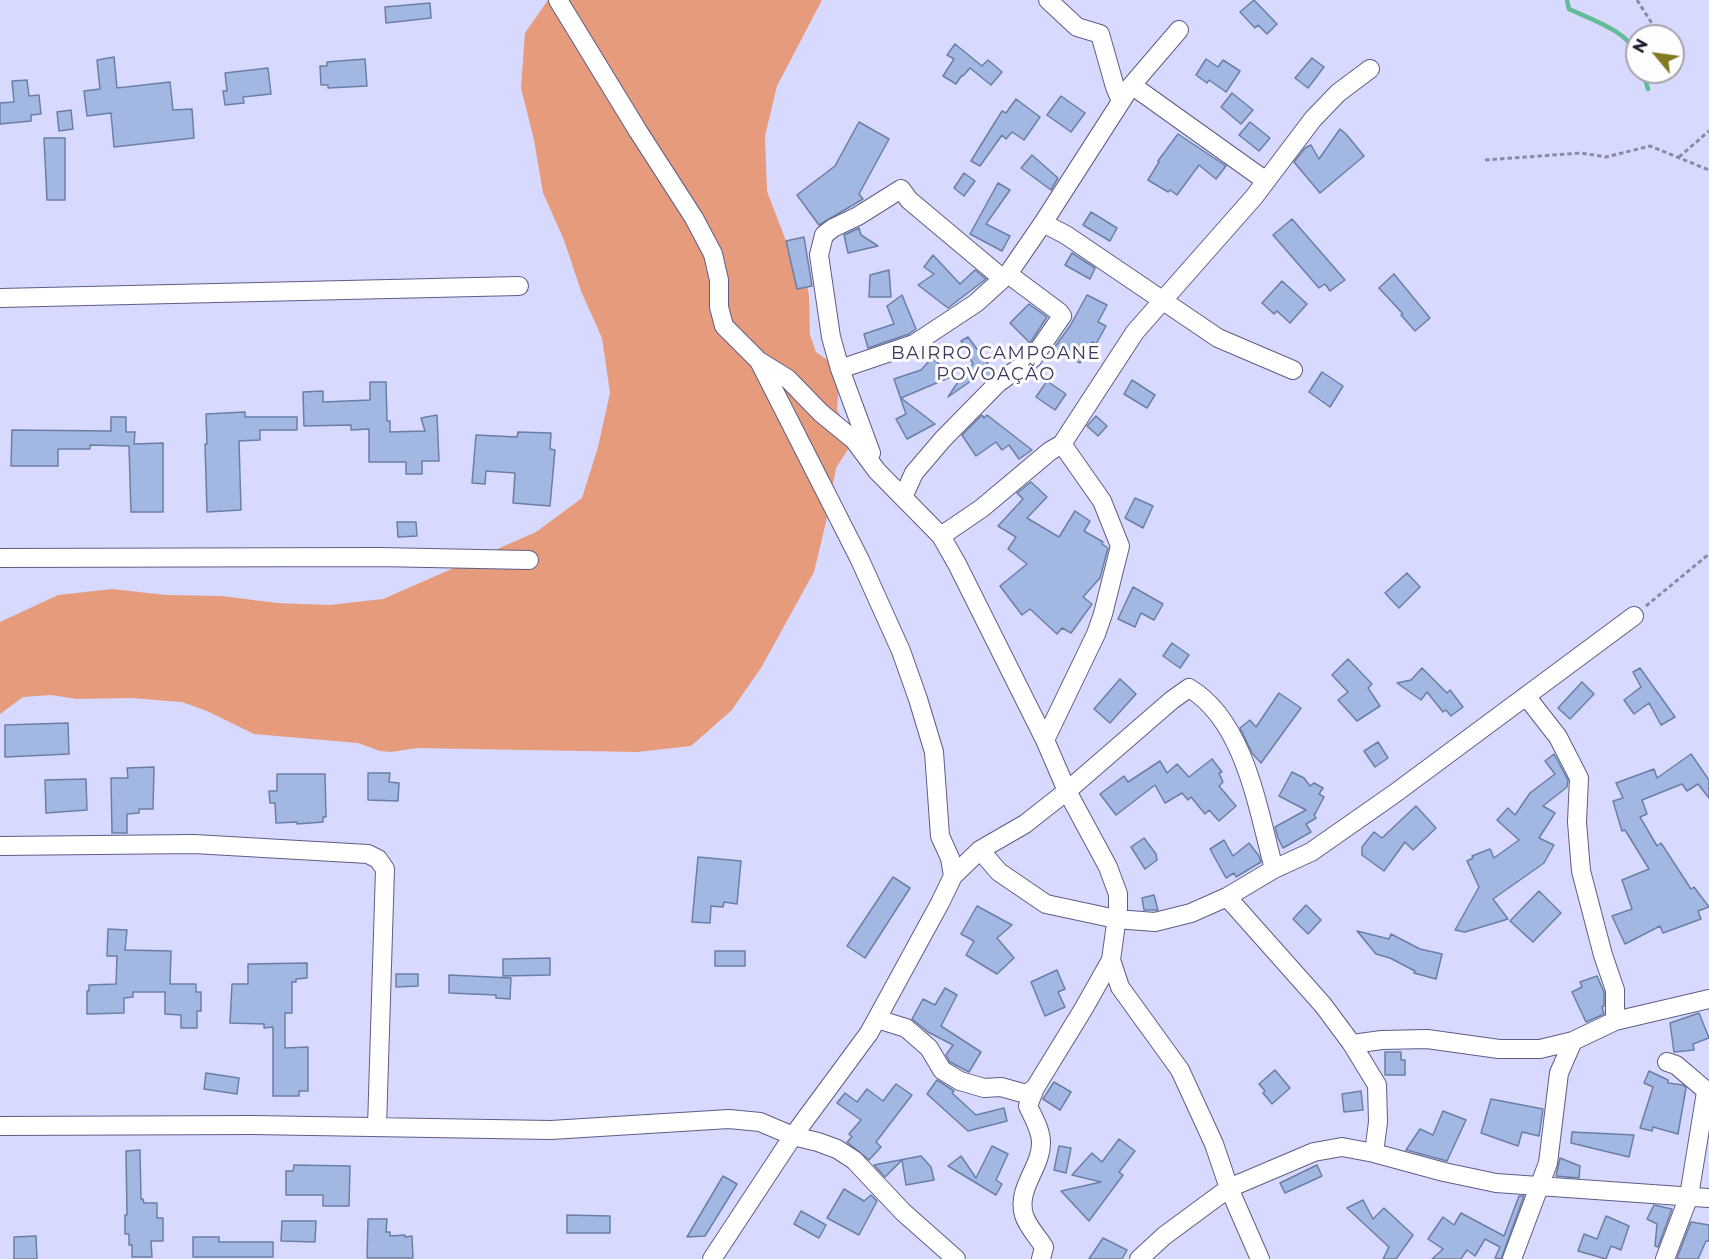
<!DOCTYPE html>
<html>
<head>
<meta charset="utf-8">
<style>
	body { margin:0 }
	#map { position:relative; width:1709px; height:1259px; overflow:hidden; background:#d8d9ff; font-family:Montserrat,sans-serif }
	canvas { display:block }
	.north { position:absolute; left:1625px; top:24px; width:60px; height:60px; box-sizing:border-box; background:#fdfdfd; border:2px solid #a5a5ab; border-radius:50%; rotate:299deg; font-size:16px; font-weight:700; line-height:24px; text-align:center; color:#202031 }
	.north::after { content:''; display:block; margin:auto; width:21px; height:27px; background:#827a20; clip-path:polygon(50% 0,100% 100%,50% 72%,0 100%) }
</style>
</head>
<body>
<div id="map">
<canvas width="1709" height="1259"></canvas>
<div class="north">N</div>
</div>
<script>
const g = document.querySelector('canvas').getContext('2d');
g.lineJoin = 'round';
function fillPath(path, color) {
  g.fillStyle = color;
  g.fill(path, 'evenodd');
}
function trace(path, color, width, dash) {
  g.strokeStyle = color;
  g.lineWidth = width;
  g.lineCap = dash ? 'butt' : 'round';
  g.setLineDash(dash || []);
  g.stroke(path);
}
function label(font, color, halo, rows, align = 'center') {
  g.font = font + ' Montserrat,sans-serif';
  g.lineWidth = 6;
  g.setLineDash([]);
  g.textBaseline = 'middle';
  g.strokeStyle = halo;
  g.fillStyle = color;
  for (const [text, x, y, turn = 0] of rows) {
    g.save();
    g.translate(x, y);
    g.rotate((+turn || 0) * Math.PI / 180);
    g.textAlign = isNaN(turn) ? turn : align;
    if (halo) g.strokeText(text, 0, 0);
    g.fillText(text, 0, 0);
    g.restore();
  }
}
const green = new Path2D(`
	M548,0H822L777,86L765,136L767,191L786,241L807,286L809,295L810,335L816,352L840,369L837,410L854,440L836,468L826,522L814,572L761,668L731,711L691,746L637,752L417,748L391,752L380,751L358,743L254,734L207,711L182,702L130,698L77,699L51,695L23,697L0,714V622L58,595L112,589L166,595L222,596L277,603L329,605L383,599L536,532L582,498L598,447L610,393L602,338L581,291L564,240L543,193L534,140L521,88L525,33Z`);
const stream = new Path2D(`
	M1567,0L1569,9C1590,19 1630,32 1637,55
	M1643,72L1648,89`);
const building = new Path2D(`
	M1254,0L1277,24L1267,34L1258,25L1255,28L1240,12Z
	M430,3L431,18L386,23L385,7Z
	M955,44L982,66L988,60L1002,72L991,85L970,68L963,76L962,75L956,84L943,76L954,59L947,55Z
	M114,57L117,88L170,82L173,110L192,109L194,138L114,147L111,113L87,116L84,91L100,89L97,60Z
	M1312,58L1324,67L1308,88L1295,78Z
	M365,59L367,86L328,88V85H321L320,66H327V62Z
	M1206,59L1218,67L1223,60L1240,71L1226,92L1209,80L1207,83L1196,75Z
	M268,68L271,94L243,97L244,103L225,105L223,91H227L225,73Z
	M27,80L29,96L39,95L41,114L31,115V121L0,124V103L14,102L12,81Z
	M1232,93L1253,110L1241,124L1221,107Z
	M1061,96L1085,113L1071,132L1047,115Z
	M1016,99L1040,117L1024,140L1012,132L1006,139L1002,135L980,166L971,161L1002,111L1006,113Z
	M71,110L73,129L59,131L57,112Z
	M859,122L889,139L859,194L863,199L819,225L797,195L835,166Z
	M1250,122L1270,138L1259,151L1239,135Z
	M1340,129L1346,134L1364,156L1320,193L1294,162L1305,148L1311,145L1319,159Z
	M1178,134L1226,166L1216,179L1199,165L1177,195L1170,190L1168,192L1148,180L1159,162L1158,161Z
	M44,138H65V200H47Z
	M1032,155L1058,178L1051,190L1021,168Z
	M964,173L975,181L964,196L954,188Z
	M998,183L1010,190L986,224L1010,236L1002,251L970,234Z
	M1091,212L1117,228L1110,241L1083,225Z
	M1292,219L1345,280L1330,291L1325,284L1319,288L1273,235Z
	M859,228L861,235L878,246L848,253L844,235Z
	M804,237L812,286L797,289L786,241Z
	M1072,253L1095,268L1090,279L1065,265Z
	M933,255L960,284L975,270L986,279L948,308L918,285L934,274L924,267Z
	M889,270L891,297H869L870,275Z
	M1394,274L1430,318L1415,331L1401,315L1403,314L1379,288Z
	M1282,281L1307,304L1290,323L1277,311L1274,314L1262,303Z
	M902,295L916,329L909,334L868,348L864,334L894,324L887,306Z
	M1087,295L1107,305L1098,322L1106,326L1096,344L1092,342L1080,363L1054,348L1070,326Z
	M1029,304L1047,317L1030,343L1010,323Z
	M968,337L994,372L985,380L981,374L948,397L966,370L973,364L961,341Z
	M932,358L953,376L901,398L935,424L907,439L896,419L906,414L894,379L921,370Z
	M1322,372L1343,386L1330,407L1309,392Z
	M1132,380L1155,395L1147,408L1124,394Z
	M1047,381L1066,394L1055,410L1036,397Z
	M370,382H386L387,421H390V432L425,431L421,418L437,415L439,461H422V474H406V462H369V429L351,430V425L304,426L303,392L323,391V402L370,400Z
	M245,412V417H297V430H260V440L239,441L241,510L207,512L205,444H207L206,414Z
	M982,415L984,418L987,415L1032,450L1019,459L1009,445L1002,450L996,442L976,456L962,435Z
	M1096,416L1107,426L1098,436L1087,426Z
	M111,417H126V432H135L134,444L163,443V512H131L129,446L90,445V449H58V466H11L12,430L111,431Z
	M518,432L551,433L550,449L555,450L550,506L513,503L515,473L486,471L485,484L472,483L476,435L517,437Z
	M1031,482L1047,497L1027,518L1059,537L1075,511L1090,521L1084,531L1103,542L1102,544L1108,548L1100,578L1083,597L1092,604L1071,633L1062,628L1057,634L1030,609L1022,615L1000,586L1027,564L1008,549L1016,537L998,526L1023,499L1017,493Z
	M1135,498L1153,506L1143,528L1125,518Z
	M397,522H416L417,536L398,537Z
	M1407,573L1420,587L1399,608L1385,593Z
	M1133,587L1163,604L1154,620L1141,613L1135,627L1118,619Z
	M1172,643L1189,655L1180,668L1163,656Z
	M1348,659L1372,684L1368,688L1380,706L1357,721L1338,700L1348,692L1332,675Z
	M1422,668L1447,693L1450,690L1463,707L1451,716L1446,710L1443,712L1427,692L1421,700L1397,683L1411,680Z
	M1640,668L1675,717L1661,725L1649,703L1634,714L1624,700L1641,687L1633,672Z
	M1120,679L1136,694L1110,723L1094,709Z
	M1582,682L1594,694L1570,719L1558,708Z
	M1279,693L1301,708L1261,763L1252,753L1240,728L1250,720L1256,727Z
	M68,723L69,754L5,757V725Z
	M1378,742L1388,758L1375,767L1364,751Z
	M1554,754L1568,780L1567,787L1543,806L1555,813L1539,838L1554,845L1544,863L1493,899L1508,919L1465,932L1455,930L1479,887L1467,861L1473,858L1472,856L1490,849L1494,858L1519,840L1497,820L1508,808L1515,815L1530,793L1555,774L1545,761Z
	M1691,754L1709,780V798L1698,784L1687,791L1682,784L1642,800L1647,814L1640,817L1657,846L1661,843L1691,889L1694,887L1709,907L1698,911L1701,919L1663,933L1660,926L1625,944L1612,916L1632,909L1622,880L1649,869L1625,830L1622,831L1613,801L1623,798L1616,783L1654,769L1657,778Z
	M1212,759L1222,772L1219,773L1223,782L1219,786L1236,806L1219,821L1209,810L1205,814L1191,797L1188,800L1182,793L1165,803L1155,785L1116,815L1100,794L1124,776L1128,782L1160,761L1167,773L1177,764L1189,777Z
	M154,767L153,809H139V813L127,814V833H112L111,778H128L127,768Z
	M1292,772L1304,778L1310,786L1314,783L1323,788L1319,794L1324,797L1315,814H1314L1316,818L1306,824L1311,832L1283,848L1278,838L1275,827L1306,810L1279,796Z
	M368,773H390L389,782L399,783L398,801L368,800Z
	M277,774H325L326,817H323V822L297,824V822L276,823L275,803H270L269,791H277Z
	M86,779L87,810L46,813L45,780Z
	M1416,806L1436,828L1413,850L1405,842L1384,871L1362,855V847L1374,832L1382,838Z
	M1144,838L1156,854L1157,860L1145,869L1131,847Z
	M1224,840L1233,856L1249,843L1259,856L1261,862L1236,877L1234,873L1226,878L1210,849Z
	M698,857L741,861L737,904L724,902L723,907L711,906L710,923L692,922Z
	M893,877L910,888L865,958L847,946Z
	M1539,891L1561,913L1533,942L1510,921Z
	M1154,895L1158,910H1144L1142,898Z
	M1306,905L1321,920L1308,934L1293,919Z
	M977,906L1012,925L997,938L1014,958L997,974L966,955L974,941L961,934Z
	M108,929L127,930L125,950L171,951L170,984H196V992H201V1011H197V1028H181V1015L165,1014V992H133V997L124,998V1013L87,1014V991H89V985L116,984L117,956H107Z
	M1357,931L1389,939L1391,934L1420,949L1442,954L1436,979L1414,973L1415,971L1390,958L1376,954Z
	M715,951H745V966H715Z
	M550,958V975L503,976V959Z
	M307,963V978L296,979V982H292V1013H285V1048L308,1047V1091H299V1096H273V1027L264,1028V1024L230,1023L232,984H248V964Z
	M1057,970L1065,989L1058,992L1065,1007L1045,1016L1031,982Z
	M396,974H418V986L396,987Z
	M449,975L511,978L510,999L496,998V995L449,993Z
	M1597,976L1604,992V1006L1602,1007L1604,1014L1586,1022L1572,992L1582,987L1580,982Z
	M945,988L957,995L941,1026L981,1052L969,1072L950,1062L946,1055L953,1045L928,1032L912,1019L923,999L935,1005Z
	M1699,1013L1709,1038L1693,1044L1694,1050L1674,1052L1670,1023Z
	M1385,1052H1401V1060H1405V1075H1385Z
	M1275,1070L1290,1088L1272,1104L1263,1093L1265,1091L1259,1084Z
	M1649,1071L1668,1080V1083L1683,1085L1686,1088L1678,1134L1653,1127L1652,1131L1640,1128L1653,1087L1644,1083Z
	M206,1073L239,1078L237,1094L204,1089Z
	M937,1080L954,1091L952,1093L976,1115L1004,1108L1007,1121L968,1131L927,1094Z
	M1054,1082L1071,1092L1060,1110L1043,1099Z
	M896,1084L912,1095L876,1142L881,1147L869,1160L847,1142L852,1137L849,1134L861,1120L837,1103L845,1093L857,1102L867,1089L883,1101Z
	M1361,1091L1363,1110L1344,1112L1342,1094Z
	M1491,1099L1543,1109L1539,1136L1522,1132L1518,1146L1481,1133Z
	M1443,1111L1466,1120L1447,1161L1406,1150L1420,1129L1433,1135Z
	M1572,1132L1634,1135L1629,1157L1571,1143Z
	M1119,1139L1135,1151L1119,1172L1123,1175L1089,1221L1061,1191L1101,1182L1072,1175L1092,1153L1102,1162Z
	M992,1146L1008,1154L996,1180L1002,1184L996,1195L948,1166L961,1156L976,1178Z
	M1059,1146L1071,1148L1066,1173L1054,1170Z
	M140,1150L141,1199H143L144,1203H157V1218H163V1241H151L152,1257H132V1245H129V1234H125V1215H127L126,1151Z
	M921,1156L931,1167L934,1180L906,1185L902,1160L885,1177L874,1165Z
	M1560,1158L1580,1166L1579,1178L1556,1176Z
	M294,1165L350,1166L349,1206H323V1195H286V1171H293Z
	M1317,1165L1322,1176L1285,1193L1280,1183Z
	M723,1176L737,1184L705,1236L687,1237Z
	M844,1189L864,1201L871,1195L877,1201L859,1235L827,1218Z
	M1519,1196H1524L1501,1259L1495,1258L1500,1247L1485,1239L1475,1256L1467,1250L1461,1259H1432L1443,1249L1428,1239L1443,1217L1454,1225L1461,1213L1504,1236Z
	M1363,1200L1373,1219L1384,1208L1413,1235L1396,1259H1383L1389,1247L1347,1208Z
	M1654,1205L1672,1209L1658,1247L1655,1246L1657,1224L1647,1219Z
	M801,1211L826,1225L819,1238L794,1224Z
	M567,1215L610,1216V1233H567Z
	M1606,1216L1629,1226L1621,1250L1611,1246L1606,1259L1578,1251L1584,1234L1597,1239Z
	M368,1219H387L386,1232H390V1236L405,1235V1237L412,1236L413,1258H367Z
	M282,1221H316L315,1242L281,1241Z
	M1691,1222L1709,1225V1241H1706L1698,1259H1680L1677,1258Z
	M36,1236L37,1259H14V1237Z
	M193,1237H219V1242H273V1257H193Z
	M1103,1238L1127,1250L1122,1259H1089Z`);
const path = new Path2D(`
	M1637,0L1653,25L1662,36
	M1673,64L1674,73
	M1679,157L1709,131
	M1485,160L1581,153L1606,157L1650,146L1709,170
	M1646,606L1709,554`);
const street = new Path2D(`
	M558,0L638,131L694,218L713,254L719,280V307L724,326L759,361L860,560L901,651L918,699L934,752L940,836L950,858L953,876L940,903L869,1033L793,1136L712,1259
	M1048,0L1077,27L1100,34L1115,87L1121,101
	M1133,86L1266,181
	M1043,223L1066,235L1218,338L1293,370
	M0,298L519,286
	M759,361L788,379L821,413L854,440L877,471L941,536L957,564L1045,740L1067,791L1108,867L1118,894V909L1111,960L1120,987L1180,1070L1214,1144L1229,1188L1260,1259
	M840,369L914,344L976,303L1008,274L1043,223L1131,86L1179,30
	M871,453L840,369L831,337L819,255L824,235L833,228L858,216L901,189L909,200L1002,278
	M903,497L914,473L943,439L998,383L1033,358L1062,316L1059,312L1008,274
	M941,536L982,508L1050,451L1062,444L1135,332L1254,197L1313,119L1338,93L1370,69
	M0,558L379,557L529,560
	M1526,696L1558,737L1579,778L1577,822L1581,871L1603,955L1615,990V1021
	M1045,740L1096,634L1103,614L1120,546L1102,501L1062,444
	M0,846L194,844L368,854L378,859L385,869L377,1127
	M980,850L999,872L1046,904L1116,919L1155,922L1191,913L1227,897L1274,869L1311,852L1394,794L1634,616
	M953,876L980,850L1025,824L1067,791L1172,700L1189,688C1245,721 1258,810 1274,869
	M1227,897L1323,1005L1352,1044L1377,1085L1378,1122L1374,1153
	M877,1019L906,1028L929,1048L942,1070L960,1081L984,1088L1001,1087L1026,1094L1035,1088
	M1352,1044L1382,1040L1427,1039L1499,1049H1540L1573,1041L1615,1021L1709,999
	M1667,1062L1676,1065L1709,1093
	M0,1126L252,1125L551,1130L729,1119L760,1122L793,1136L818,1142L837,1149L854,1160L903,1212L956,1259
	M1041,1259L1044,1247C1038,1237 1027,1226 1024,1215C1016,1188 1042,1167 1041,1142C1041,1130 1033,1117 1028,1106L1035,1088L1084,1008L1111,960
	M1139,1259L1164,1236L1229,1188L1314,1152L1342,1147L1374,1153L1444,1172L1496,1183L1709,1198
	M1512,1259L1548,1163L1559,1073L1573,1041
	M1665,1259L1689,1196L1706,1092`);
const neighbourhoodNames = [
	["BAIRRO CAMPOANE",996,354],
	["POVOAÇÃO",996,375]
];
fillPath(green, '#e69c7c');
trace(stream, '#62bc96', 4.5);
fillPath(building, '#a2b7e1');
trace(building, '#6b7fa6', 1.5);
trace(street, '#5e5d86', 20);
trace(path, '#8a8aa7', 3, [4.5, 3]);
trace(street, '#fff', 18);
g.letterSpacing = '1.5px';
label('18px', '#38365c', '#fdfdfd', neighbourhoodNames);
g.letterSpacing = '0px';
</script>
</body>
</html>
